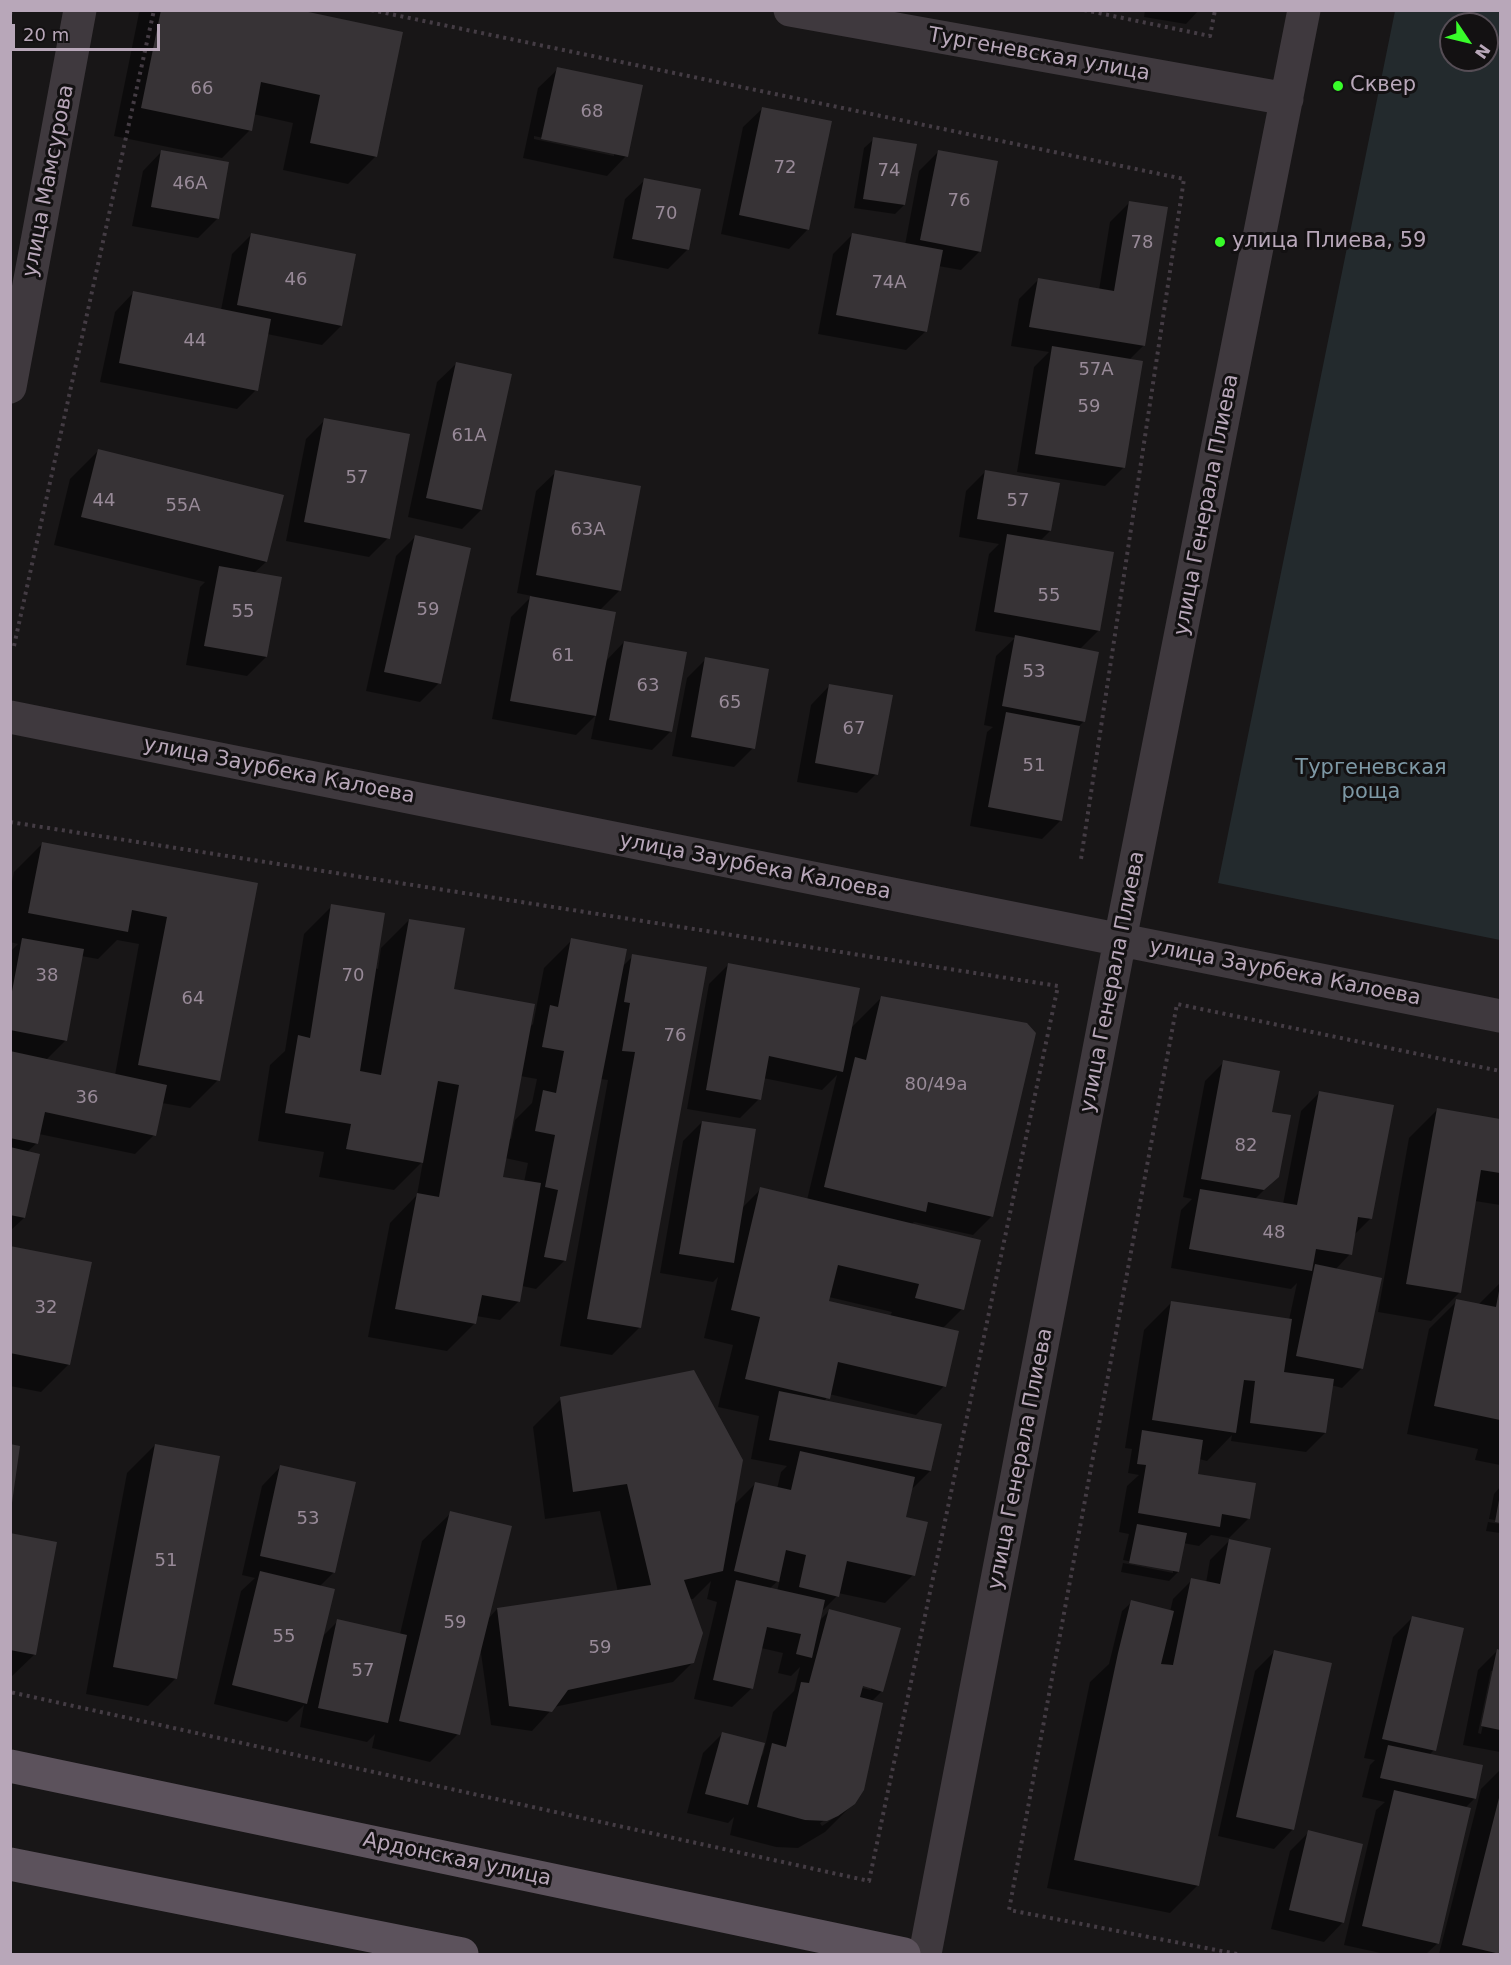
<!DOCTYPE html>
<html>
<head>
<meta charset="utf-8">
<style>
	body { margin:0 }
	#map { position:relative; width:1511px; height:1965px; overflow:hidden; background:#181617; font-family:"DejaVu Sans",sans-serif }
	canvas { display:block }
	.frame { position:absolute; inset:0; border:12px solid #b8a7b9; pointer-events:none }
	.north { position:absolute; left:1439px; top:12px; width:60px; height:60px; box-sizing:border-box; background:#131112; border:2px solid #554d55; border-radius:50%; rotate:125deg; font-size:16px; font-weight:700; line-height:24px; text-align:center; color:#b8a7b9 }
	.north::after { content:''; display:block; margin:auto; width:21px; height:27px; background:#38fc2a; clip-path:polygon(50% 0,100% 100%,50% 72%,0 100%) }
	.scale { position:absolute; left:12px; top:24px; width:148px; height:27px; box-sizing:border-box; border:3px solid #b8a7b9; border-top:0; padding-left:8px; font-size:18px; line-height:21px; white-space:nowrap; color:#b8a7b9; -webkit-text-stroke:4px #131112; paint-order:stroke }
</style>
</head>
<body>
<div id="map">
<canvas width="1511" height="1965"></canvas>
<div class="frame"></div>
<div class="north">N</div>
<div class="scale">20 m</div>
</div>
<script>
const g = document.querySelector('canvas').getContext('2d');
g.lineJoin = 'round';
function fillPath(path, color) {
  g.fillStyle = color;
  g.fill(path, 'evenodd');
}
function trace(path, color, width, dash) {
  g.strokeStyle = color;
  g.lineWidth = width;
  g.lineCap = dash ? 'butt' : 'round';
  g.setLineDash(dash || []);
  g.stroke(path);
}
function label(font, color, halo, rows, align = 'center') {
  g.font = font + ' "DejaVu Sans",sans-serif';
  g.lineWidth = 6;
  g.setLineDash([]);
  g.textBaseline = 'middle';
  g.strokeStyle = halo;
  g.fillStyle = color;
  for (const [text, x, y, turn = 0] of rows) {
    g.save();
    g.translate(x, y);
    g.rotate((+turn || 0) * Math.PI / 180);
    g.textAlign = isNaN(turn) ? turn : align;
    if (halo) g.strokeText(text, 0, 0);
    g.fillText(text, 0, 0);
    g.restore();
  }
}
const green = new Path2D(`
	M1395,11H1500V940L1218,883ZM1451,24H1487V60H1451Z`);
const shadow = new Path2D(`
	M142,10H291L376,156L348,184L283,170L293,123L253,114L250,130L222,158L114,136L139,13Z
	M1145,10H1199L1186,24L1144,17Z
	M558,69L626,156L607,176L523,158L538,88ZM534,136L614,153V156L534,139Z
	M763,108L808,229L789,249L721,234L743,127Z
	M874,139L904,205L895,214L854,208L864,148Z
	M162,151L218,218L198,238L132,226L143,171Z
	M938,152L980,251L961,270L938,266L926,331L906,350L818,334L833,254L852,235L905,245L919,171Z
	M645,180L699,191L687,250L668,269L613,258L625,199Z
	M1129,203L1144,345L1129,360L1124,467L1105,486L1017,472L1034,367L1049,352L1011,346L1019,299L1038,280L1099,290L1110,222Z
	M251,235L341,326L322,345L267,334L256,390L237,409L100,382L115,312L134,292L221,310L232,254Z
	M457,363L481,510L462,529L408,517L437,382Z
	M325,420L388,538L369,557L286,541L306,439Z
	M98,451L266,562L253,574L266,657L247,676L186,665L200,587L205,582L54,545L70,479Z
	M556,472L620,590L600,610L605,662L624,642L671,731L652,750L591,739L596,715L576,735L492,719L511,617L532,596L517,593L536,491Z
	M985,472L1050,531L1040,541L1099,630L1079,650L1084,721L1079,726L1061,820L1042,839L970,826L987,732L993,727L984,725L996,656L1015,638L975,631L989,554L999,544L959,537L966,491Z
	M415,537L439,683L420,702L366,691L396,556Z
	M706,659L753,748L734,767L672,756L687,678Z
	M830,685L876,774L857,793L797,782L811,705Z
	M42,844L256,884L218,1080L190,1108L162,1103L154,1135L135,1154L39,1134L37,1143L27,1152L24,1218L10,1231V952L18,944L10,942V891L14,872ZM117,940L139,944L115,1075L46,1060L66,1040L81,956L98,959Z
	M332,906L375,968L378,969L381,948L409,920L452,990L529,1028L533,1024L544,968L572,940L623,966L633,956L705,969L640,1327L612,1355L560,1346L608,1080L600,1079L564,1261L536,1289L522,1286L519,1301L500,1320L476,1316L475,1323L447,1351L368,1337L390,1223L417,1195L423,1161L394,1190L319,1177L324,1152L258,1141L270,1065L285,1051L304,934ZM520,1076L537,1079L532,1103L515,1120L511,1139L509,1138ZM505,1158L528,1163L524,1182H501Z
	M728,965L850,1029L881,998L992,1216L973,1235L914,1222L911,1225L962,1309L943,1328L944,1386L916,1415L829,1394L824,1402L930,1471L911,1490L904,1518L913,1575L885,1603L838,1593L837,1596L821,1612L819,1621L829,1611L882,1691L871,1702L854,1803L825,1832L798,1848L776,1847L730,1835L734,1817L728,1823L687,1813L703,1753L722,1734L759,1759L763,1754L773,1712L794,1691L800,1667L791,1676L778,1673L783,1653L761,1648L752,1688L732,1707L694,1699L717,1602L707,1599L711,1581L693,1599H689L693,1662L673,1682L554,1707L532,1731L491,1725L480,1646L458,1734L430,1762L372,1748L375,1734L367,1742L300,1727L304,1705L287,1722L214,1704L241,1591L255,1578L242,1575L262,1486L281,1466L334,1572L319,1587L322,1637L338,1621L400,1634L422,1541L451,1513L487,1620L497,1609L618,1592L600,1511L545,1519L533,1427L561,1399L733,1506L755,1484L777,1489L781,1472L787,1466L751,1459L759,1416L718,1407L733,1345L704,1338L718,1277L713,1282L660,1273L683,1141L702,1122L742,1208L761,1189L807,1200L837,1075L822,1090L763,1078L759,1099L740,1118L687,1109L709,984ZM829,1297L892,1312L890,1316L828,1302ZM780,1579L777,1591L769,1589ZM856,1683L871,1687V1690L855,1686ZM837,1813V1816L822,1826L820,1823Z
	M1224,1062L1270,1113L1278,1176L1254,1200L1283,1204L1301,1111L1320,1092L1370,1219L1354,1235L1350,1254L1335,1270L1362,1368L1342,1388L1331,1385L1325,1433L1306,1452L1231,1441L1232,1435L1207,1461L1199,1459L1196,1475L1248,1519L1229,1538L1211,1535L1199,1546L1183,1543L1178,1572L1169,1581L1121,1572L1123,1563L1173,1573V1570L1123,1560L1129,1534L1119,1532L1127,1486L1139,1475L1128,1473L1132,1449L1125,1448L1144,1330L1172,1302L1289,1320L1297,1283L1291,1289L1171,1268L1181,1210L1192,1199L1183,1197L1205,1081Z
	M1437,1110L1500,1121V1205L1475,1201L1459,1293L1431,1321L1378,1312L1409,1138Z
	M10,1247L69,1364L41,1392L10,1386Z
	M1500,1283V1465L1475,1460L1478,1449L1407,1434L1429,1329L1457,1301L1478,1305Z
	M155,1445L176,1678L148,1706L86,1694L127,1473Z
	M1500,1487V1521L1489,1519L1494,1494Z
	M1488,1522L1500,1524V1533L1486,1531Z
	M10,1535L35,1654L10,1678Z
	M1230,1540L1198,1885L1170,1913L1047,1888L1090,1682L1109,1664L1122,1611L1132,1602L1170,1612L1173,1599L1192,1580L1206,1583L1210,1560Z
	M1412,1618L1434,1750L1429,1755L1475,1798L1465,1808L1438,1943L1426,1954H1385L1344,1945L1376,1810L1385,1802L1362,1797L1370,1765L1375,1760L1364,1758L1393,1637Z
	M1497,1651H1500V1752L1463,1745L1478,1670ZM1491,1671H1494L1481,1734L1478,1733Z
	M1274,1652L1293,1829L1274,1849L1218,1836L1255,1671Z
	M1500,1770V1954H1439L1481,1789Z
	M1309,1832L1343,1922L1324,1942L1271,1929L1290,1851Z`);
const building = new Path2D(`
	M161,10H299L403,32L377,157L310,143L320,95L261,82L252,131L141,108Z
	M557,67L643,85L628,157L541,139Z
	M762,107L832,121L809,230L739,215Z
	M873,137L917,144L905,205L863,199Z
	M161,150L229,162L219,219L151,207Z
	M938,150L998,161L981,252L920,240Z
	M644,178L701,189L689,250L632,239Z
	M1129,201L1168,207L1145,346L1029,327L1038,278L1114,291Z
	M251,233L356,254L342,326L237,305Z
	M852,233L943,250L927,332L836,315Z
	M133,291L271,319L258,391L119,363Z
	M1052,346L1143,361L1125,468L1035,454Z
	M456,362L512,374L482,510L426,498Z
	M324,418L410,434L390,539L304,522Z
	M98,449L284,495L267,562L81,517Z
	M555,470L641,486L621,591L536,575Z
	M985,470L1060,483L1051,531L977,519Z
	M1007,534L1114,552L1100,631L994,612Z
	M415,535L471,548L441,684L384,672Z
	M219,566L282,577L267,657L204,646Z
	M530,596L616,612L596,716L510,701Z
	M1015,635L1099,652L1085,722L1002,706Z
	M624,641L687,652L672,732L609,720Z
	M705,657L769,669L755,749L691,737Z
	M829,684L893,695L878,775L815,763Z
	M1006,712L1080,726L1062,821L988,807Z
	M42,842L258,883L220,1081L138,1065L167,917L132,910L128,932L28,913Z
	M331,904L385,913L360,1071L381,1075L409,919L465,928L454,989L535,1004L503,1177L541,1183L520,1302L482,1295L476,1324L395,1309L417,1193L439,1197L459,1085L438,1081L423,1163L346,1149L351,1124L285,1113L298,1035L310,1038Z
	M22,938L84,949L67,1041L10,1030V1002Z
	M571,938L627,949L566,1261L544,1257L558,1190L545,1187L555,1135L535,1131L543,1090L556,1093L564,1051L542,1047L550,1005L558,1007Z
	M632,954L707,967L641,1328L587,1319L635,1052L622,1051L630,1003L624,1002Z
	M728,963L860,988L843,1072L769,1056L761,1100L706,1090Z
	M881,996L1027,1023L1036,1033L993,1217L928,1202L926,1212L824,1187L855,1057L866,1060Z
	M10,1051L167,1085L156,1136L45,1112L38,1144L10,1138Z
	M1223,1060L1280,1071L1272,1112L1291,1115L1279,1177L1264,1190L1201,1179Z
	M1319,1091L1394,1105L1372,1219L1358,1217L1352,1255L1316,1249L1312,1271L1189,1249L1200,1189L1297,1205Z
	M1437,1108L1500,1119V1173L1481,1170L1461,1293L1406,1284Z
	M702,1121L756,1129L734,1263L679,1254Z
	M10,1147L40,1154L25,1218L10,1215Z
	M760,1187L981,1240L964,1310L915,1298L919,1284L838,1265L829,1301L959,1331L946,1387L838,1362L830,1399L745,1379L760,1317L731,1310Z
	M10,1246L92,1262L70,1365L10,1353Z
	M1315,1264L1382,1278L1363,1369L1296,1356Z
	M1499,1291L1500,1420L1434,1406L1456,1299L1496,1307Z
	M1171,1301L1292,1319L1284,1372L1334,1379L1326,1433L1250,1423L1255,1381L1244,1380L1236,1433L1152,1420Z
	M694,1370L743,1460L723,1571L684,1580L703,1633L694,1663L568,1690L552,1712L509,1706L497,1608L651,1585L627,1484L573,1492L560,1397Z
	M779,1391L942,1424L931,1471L769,1440Z
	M1142,1430L1203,1440L1198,1474L1256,1483L1250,1519L1222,1514L1220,1527L1138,1513L1146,1465L1137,1464Z
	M10,1444L20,1446L12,1503H10Z
	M155,1444L220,1456L177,1679L113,1667Z
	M800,1451L915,1477L906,1517L928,1522L915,1576L847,1561L839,1597L799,1587L806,1555L786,1550L779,1582L734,1571L755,1482L791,1490Z
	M280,1465L356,1482L335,1573L260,1556Z
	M1499,1500H1500V1523L1495,1522Z
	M450,1511L512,1526L460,1735L399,1721Z
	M1137,1524L1187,1533L1179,1572L1129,1563Z
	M10,1533L57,1542L36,1655L10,1650Z
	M1229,1539L1271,1548L1199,1886L1074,1860L1118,1653L1131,1600L1174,1611L1161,1664L1173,1665L1191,1578L1220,1584Z
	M260,1571L335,1589L307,1704L232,1685Z
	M736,1580L825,1600L812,1658L796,1654L801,1634L767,1627L753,1689L713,1680Z
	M829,1609L901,1628L883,1692L863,1686L860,1697L883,1703L864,1790L855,1804L838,1816L827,1821L805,1820L757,1807L772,1743L786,1747L801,1682L809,1683Z
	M1412,1616L1464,1628L1436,1751L1382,1739Z
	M337,1619L407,1635L388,1723L318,1708Z
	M1497,1649L1500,1650V1730L1481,1726Z
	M1274,1650L1332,1663L1294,1830L1236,1817Z
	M722,1732L765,1743L748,1805L705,1794Z
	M1388,1745L1483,1765L1476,1799L1380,1778Z
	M1394,1790L1471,1808L1439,1944L1362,1926Z
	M1500,1794V1954L1462,1945Z
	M1308,1830L1363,1844L1344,1923L1289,1910Z`);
const path = new Path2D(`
	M371,10L1184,179L1081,859
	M1084,10L1210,36L1215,10
	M10,15L11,10
	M14,646L154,10
	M10,822L1058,986L869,1881L10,1692
	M1237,1954L1009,1910L1177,1004L1500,1071`);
const minor = new Path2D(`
	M790,10L1287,99
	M10,387L80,10
	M10,717L1500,1016
	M925,1954L1120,940L1304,10`);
const major = new Path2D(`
	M10,1766L904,1954
	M10,1864L462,1954`);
const markers = [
	[1338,86,6,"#38fc2a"],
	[1220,242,6,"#38fc2a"]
];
const numberNames = [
	["66",202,89],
	["68",592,112],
	["72",785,168],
	["74",889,171],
	["46А",190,184],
	["76",959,201],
	["70",666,214],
	["78",1142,243],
	["46",296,280],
	["74А",889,283],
	["44",195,341],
	["57А",1096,370],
	["59",1089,407],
	["61А",469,436],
	["57",357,478],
	["44",104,501],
	["57",1018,501],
	["55А",183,506],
	["63А",588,530],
	["55",1049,596],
	["59",428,610],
	["55",243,612],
	["61",563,656],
	["53",1034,672],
	["63",648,686],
	["65",730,703],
	["67",854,729],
	["51",1034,766],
	["38",47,976],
	["70",353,976],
	["64",193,999],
	["76",675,1036],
	["80/49а",936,1085],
	["36",87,1098],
	["82",1246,1146],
	["48",1274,1233],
	["32",46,1308],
	["53",308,1519],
	["51",166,1561],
	["59",455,1623],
	["55",284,1637],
	["59",600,1648],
	["57",363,1671]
];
const streetNames = [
	["Тургеневская улица",1039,55,10],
	["улица Мамсурова",49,181,-79],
	["улица Генерала Плиева",1207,505,-79],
	["улица Заурбека Калоева",279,771,11],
	["улица Заурбека Калоева",755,867,11],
	["улица Заурбека Калоева",1285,973,11],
	["улица Генерала Плиева",1113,982,-79],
	["улица Генерала Плиева",1021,1459,-79],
	["Ардонская улица",457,1860,12]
];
const poiNames = [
	["Сквер",1350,86],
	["улица Плиева, 59",1232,242]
];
const parkNames = [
	["Тургеневская",1371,769],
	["роща",1371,793]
];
fillPath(green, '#232a2d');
fillPath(shadow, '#0007');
fillPath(building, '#373336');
trace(path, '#443c44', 4, [3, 4.5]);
trace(minor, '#3f393e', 33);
trace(major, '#5c525c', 33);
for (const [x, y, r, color] of markers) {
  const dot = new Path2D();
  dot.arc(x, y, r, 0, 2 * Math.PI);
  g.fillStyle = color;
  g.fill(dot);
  trace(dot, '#131112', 2);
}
label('18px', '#988a98', null, numberNames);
label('21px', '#b8a7b9', '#131112', streetNames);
label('21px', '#b8a7b9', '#131112', poiNames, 'left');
label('21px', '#7d98a5', '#131112', parkNames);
</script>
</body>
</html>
